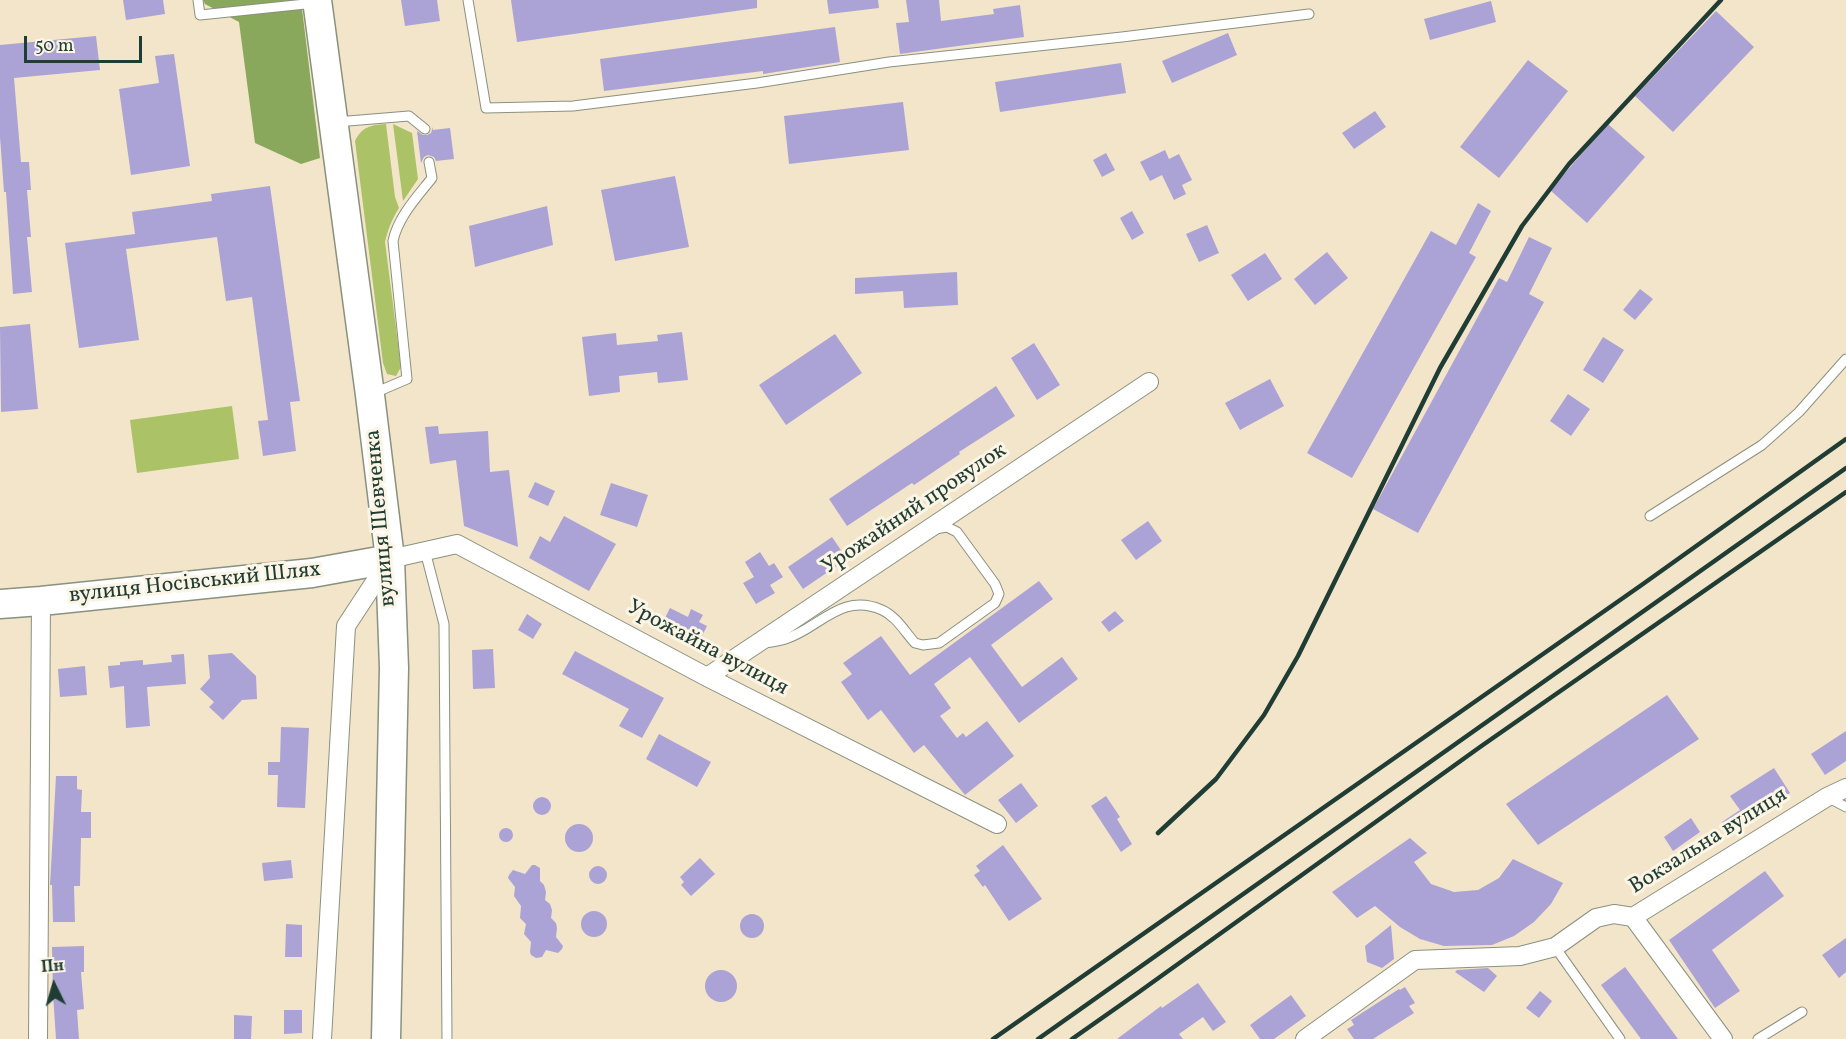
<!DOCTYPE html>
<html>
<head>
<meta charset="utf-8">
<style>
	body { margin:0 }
	#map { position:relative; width:1846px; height:1039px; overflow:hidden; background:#f3e5ca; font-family:Vollkorn,serif }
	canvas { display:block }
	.north { position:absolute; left:24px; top:955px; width:60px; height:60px; -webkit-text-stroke:4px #fcf5e5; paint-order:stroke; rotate:355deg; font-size:16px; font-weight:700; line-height:24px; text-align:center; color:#1f3d34 }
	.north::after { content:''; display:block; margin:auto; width:21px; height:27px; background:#1f3d34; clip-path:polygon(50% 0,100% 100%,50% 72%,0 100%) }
	.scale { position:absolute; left:24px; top:36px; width:118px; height:27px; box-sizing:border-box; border:3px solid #1f3d34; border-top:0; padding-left:8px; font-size:18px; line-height:21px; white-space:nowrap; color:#1f3d34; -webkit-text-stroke:4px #fcf5e5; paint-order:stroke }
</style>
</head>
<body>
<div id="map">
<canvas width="1846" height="1039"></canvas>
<div class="north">Пн</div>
<div class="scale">50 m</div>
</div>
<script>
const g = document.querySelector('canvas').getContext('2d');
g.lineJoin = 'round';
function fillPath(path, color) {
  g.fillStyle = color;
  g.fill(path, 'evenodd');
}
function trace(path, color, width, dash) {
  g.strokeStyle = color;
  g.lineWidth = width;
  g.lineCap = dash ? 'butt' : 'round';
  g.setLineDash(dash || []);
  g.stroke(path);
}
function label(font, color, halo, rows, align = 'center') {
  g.font = font + ' Vollkorn,serif';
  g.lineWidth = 6;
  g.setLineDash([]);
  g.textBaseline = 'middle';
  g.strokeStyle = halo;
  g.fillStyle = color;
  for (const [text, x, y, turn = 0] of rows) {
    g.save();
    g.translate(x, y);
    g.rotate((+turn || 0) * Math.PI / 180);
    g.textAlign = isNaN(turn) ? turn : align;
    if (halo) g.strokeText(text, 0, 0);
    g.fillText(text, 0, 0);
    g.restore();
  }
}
const green = new Path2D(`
	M386,124L395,197L399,208C392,219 388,229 385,242L401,367L396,376L387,374L383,363L355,141C362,127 370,125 386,124Z
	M393,124L412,133L418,179L403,201Z
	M232,406L239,459L137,473L130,420Z`);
const forest = new Path2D(`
	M203,0H301L320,158L301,164L255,143L239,22L205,4Z`);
const building = new Path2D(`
	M123,0H163L165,14L126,20Z
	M401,0H437L440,21L405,26Z
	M511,0H757V8L517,42Z
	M827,0H878L879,8L829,14Z
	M906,0H939L941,21L994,14L993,9L1020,5L1024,37L900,54L896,23L909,22Z
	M1491,1L1496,22L1430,40L1424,19Z
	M1716,11L1754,47L1673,132L1635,96Z
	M835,27L840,62L763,74V71L604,91L600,59Z
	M1228,33L1237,55L1172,83L1162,61Z
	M96,36L100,70L14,78L21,162H29L31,190H27L31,237H27L32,292L13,294L6,192H4L0,137V45Z
	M174,54L190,166L131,175L119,89L159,83L155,56Z
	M1528,60L1568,91L1499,178L1460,147Z
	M1121,63L1126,93L1000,112L995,82Z
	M903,102L909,150L789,164L784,116Z
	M1375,111L1386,127L1354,149L1342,133Z
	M1608,124L1645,157L1587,223L1550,190Z
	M433,127V130L450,128L454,159L436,161L434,157L428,155L424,157L421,163L417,131L423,135H427L431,133Z
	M1165,150L1169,159L1179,154L1192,180L1182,185L1186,194L1174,200L1162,175L1150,181L1140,162Z
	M1106,153L1115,170L1102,177L1093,160Z
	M675,176L689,247L615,261L601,190Z
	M270,186L300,401L290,402L296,451L263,456L258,421L268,420L252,297L226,301L217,237L126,249L139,340L79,348L65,243L135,234L132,212L212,201L211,194Z
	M1478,203L1491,211L1469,253L1476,257L1352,478L1307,453L1431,231L1456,245Z
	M547,206L553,245L475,267L469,226Z
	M1132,211L1144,233L1132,240L1120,218Z
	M1207,225L1219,253L1199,262L1186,234Z
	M1529,237L1552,248L1529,294L1544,302L1418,533L1373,509L1499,278L1507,282Z
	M1327,252L1348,278L1315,305L1294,279Z
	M1265,253L1282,279L1248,301L1231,275Z
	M957,272L958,305L904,308L903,291L855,294V278Z
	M1640,289L1653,299L1635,320L1623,310Z
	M30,324L38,409L1,412L0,327Z
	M682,332L688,380L658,383L657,372L619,376L620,392L589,396L582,337L616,333L617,345L658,341L657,335Z
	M835,334L862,373L786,425L759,385Z
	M1603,337L1624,350L1603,383L1583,370Z
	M1034,343L1060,385L1037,400L1011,358Z
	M1270,379L1284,406L1240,430L1225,403Z
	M996,386L1015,416L959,452L960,454L914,485L912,483L847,526L829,499Z
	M1568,394L1590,409L1571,436L1550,421Z
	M438,426L439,434L488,431L490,472L509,470L518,547L464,526L456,460L430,464L425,427Z
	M535,482L555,491L548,506L528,497Z
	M611,483L648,495L637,527L600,515Z
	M564,516L616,544L589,591L529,558L540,536L550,542Z
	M1148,521L1162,541L1136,560L1121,540Z
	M832,537L847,559L803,589L788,567Z
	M760,552L769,566L774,563L783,577L770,585L775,593L756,604L743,583L754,577L745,562Z
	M1039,581L1053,599L991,645L1022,687L1062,657L1078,679L1019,723L970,657L934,684L951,708L940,716L957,738L963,733L966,737L987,721L1014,756L965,795L924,745L914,753L881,710L868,720L841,682L852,674L843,663L881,636L910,675Z
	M670,608L688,617L691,609L703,615L699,622L707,626L696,648L659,630Z
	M1115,611L1124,621L1109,632L1101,622Z
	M527,614L542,624L533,639L518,630Z
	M493,649L495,688L473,689L472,650Z
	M575,651L664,698L642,738L619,726L629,709L562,674Z
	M232,653L256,676L257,699L242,700L223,720L209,707L214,702L200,689L210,678L208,655Z
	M184,654L186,684L147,687L150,726L126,728L124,686L110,688L108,666L120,665V662L143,660V665L172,662L171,655Z
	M85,666L87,695L60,697L58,669Z
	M1667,695L1699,739L1538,845L1506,804Z
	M281,727L309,728L305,808L277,807L278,775H268V762H280Z
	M1846,731V761L1825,775L1811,754Z
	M659,734L711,762L697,787L646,759Z
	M1774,768L1790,793L1729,833L1722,822L1740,810L1730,796Z
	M56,776H77V789L82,790L81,812H91V838H81L80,886H74L75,922H53L52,885H50Z
	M1021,783L1038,806L1016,823L998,800Z
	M1106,796L1120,817L1117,819L1132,844L1121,852L1091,806Z
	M533 806a9 9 0 1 1 18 0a9 9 0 1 1-18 0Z
	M1691,818L1700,832L1673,851L1664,837Z
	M565 838a14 14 0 1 1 28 0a14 14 0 1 1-28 0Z
	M499 835a7 7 0 1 1 14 0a7 7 0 1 1-14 0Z
	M1410,838L1427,853L1414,862L1431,884L1454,892L1478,890L1499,878L1513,859L1563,883L1551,904L1534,922L1514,936L1492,945L1444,946L1420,939L1400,927L1375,906L1357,918L1332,892Z
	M1003,845L1042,899L1009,921L985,885L983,887L974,875L980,871L976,866Z
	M700,858L715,874L691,896L681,885L684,882L680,877Z
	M291,860L293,878L264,881L262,863Z
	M532,865H535L540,868V881L544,885L546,892L545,900L550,904L552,910L551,918L556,923L557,928L556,937L563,946L562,949L558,953L546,950L542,957L536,958L531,955L530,952L531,942L524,934L526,924L520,918L521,906L514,896L515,887L508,878L509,875L513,870L525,874Z
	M589 875a9 9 0 1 1 18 0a9 9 0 1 1-18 0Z
	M1765,871L1784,896L1712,950L1740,991L1715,1008L1669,940Z
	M581 924a13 13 0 1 1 26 0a13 13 0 1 1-26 0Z
	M740 926a12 12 0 1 1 24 0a12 12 0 1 1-24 0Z
	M286,924L302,925V957H285Z
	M1391,925L1394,959L1382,968L1367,962L1365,946Z
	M1846,938V972L1839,978L1822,955Z
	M84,946V972H81L84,1009L77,1010L79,1039H56L53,994L52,947Z
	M1625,967L1678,1039H1641L1601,985Z
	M1488,968L1497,976L1484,992L1455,972L1457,970Z
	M705 986a16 16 0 1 1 32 0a16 16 0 1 1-32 0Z
	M1198,983L1226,1022L1213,1031L1203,1017L1179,1034L1183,1039H1117L1161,1006L1162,1008Z
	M1405,987L1415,1003L1409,1006L1414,1013L1373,1039H1354L1347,1029L1354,1025L1351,1020L1399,989L1400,990Z
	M1540,991L1552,1001L1539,1018L1526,1008Z
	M1291,995L1306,1016L1274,1039H1260L1250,1025Z
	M284,1010H302V1033L284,1034Z
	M234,1015L252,1016L251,1039H234Z`);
const service = new Path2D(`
	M198,0L200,15L315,3
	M468,0L486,108L573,106L757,83L889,62L1122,37L1309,14
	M336,122L409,116L425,129
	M372,394L407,379L393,241C398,217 417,197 432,178L429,162
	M1650,516L1762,445L1799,412L1846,359
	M425,551L444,624L447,1039
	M765,643C772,642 780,641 788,638C820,627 842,592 882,610C896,616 905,632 915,643L923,645L939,643L995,603L999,594L995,584L957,532L947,527L935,529
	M1827,797L1846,807
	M1555,947L1620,1039
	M1758,1039L1802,1012`);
const minor = new Path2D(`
	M707,677L1149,382
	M1633,917L1723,1039
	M38,1039L41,601
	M322,1039L346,626L390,559L457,544L707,677L997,824
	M1305,1039L1415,960L1520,956L1555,947L1596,918L1614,914L1633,917L1827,797L1846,788`);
const primary = new Path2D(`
	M317,0L370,395L390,559L394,668L386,1039
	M0,604L41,601L312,573L390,559`);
const rail = new Path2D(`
	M1158,833L1216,779L1264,715L1298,656L1440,368L1522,226L1569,164L1721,0
	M993,1039L1643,584L1846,439
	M1038,1039L1846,468
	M1072,1039L1139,992L1480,747L1846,492`);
const streetNames = [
	["Урожайний провулок",915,510,-34],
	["вулиця Шевченка",382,518,-95],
	["вулиця Носівський Шлях",195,584,-6],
	["Урожайна вулиця",707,649,28],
	["Вокзальна вулиця",1709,842,-32]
];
fillPath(green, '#acc266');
fillPath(forest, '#89a85b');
fillPath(building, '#aba3d5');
trace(service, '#89917f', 11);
trace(minor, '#89917f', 20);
trace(primary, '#89917f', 31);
trace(service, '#fff', 9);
trace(minor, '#fff', 18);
trace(primary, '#fff', 28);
trace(rail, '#1f3d34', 4.5);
label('22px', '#1f3d34', '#fcf5e5', streetNames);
</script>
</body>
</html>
